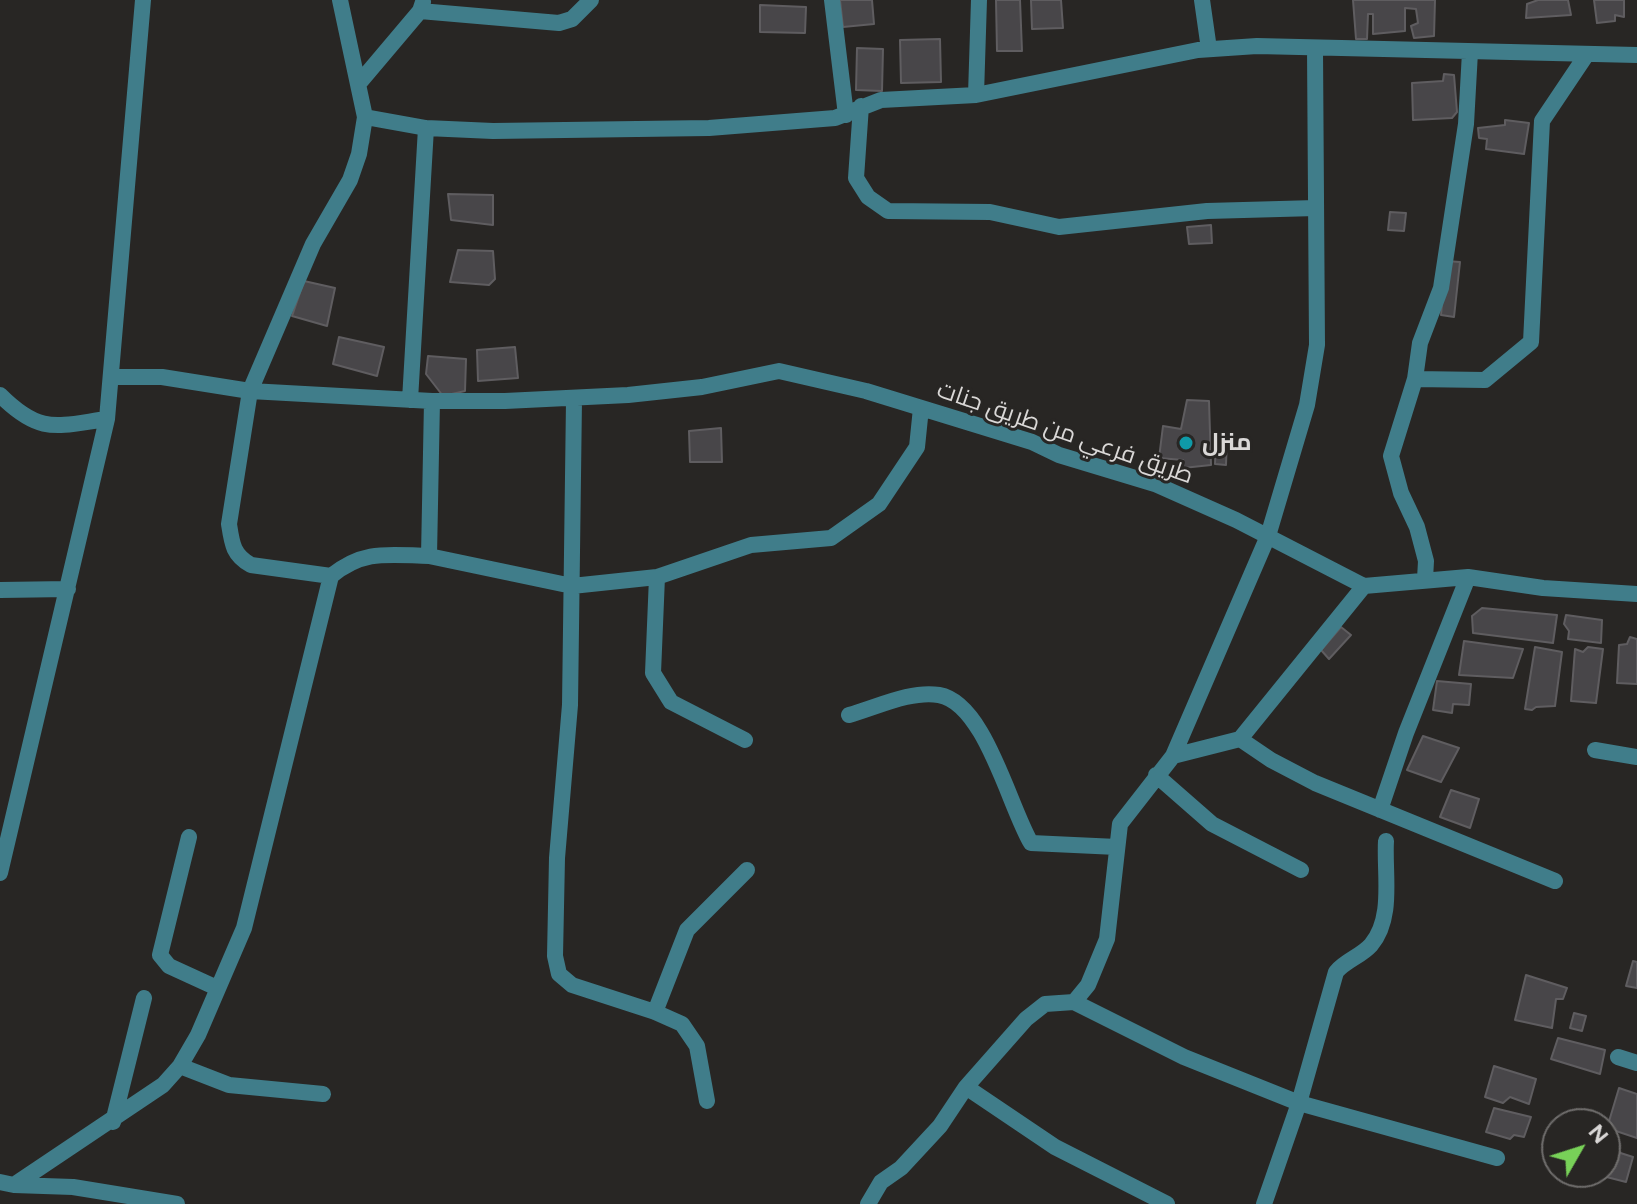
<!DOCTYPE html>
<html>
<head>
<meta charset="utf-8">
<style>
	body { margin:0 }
	#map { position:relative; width:1637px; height:1204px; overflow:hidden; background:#282624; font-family:Figtree,sans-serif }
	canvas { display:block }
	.north { position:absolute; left:1541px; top:1108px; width:80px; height:80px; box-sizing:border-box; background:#282624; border:2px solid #6f6d6c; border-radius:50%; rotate:51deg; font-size:22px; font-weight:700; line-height:32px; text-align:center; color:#dad8d7 }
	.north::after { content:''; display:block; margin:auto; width:28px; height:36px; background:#78d158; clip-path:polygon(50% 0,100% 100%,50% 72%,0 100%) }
</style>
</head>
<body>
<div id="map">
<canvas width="1637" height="1204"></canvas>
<div class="north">N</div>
</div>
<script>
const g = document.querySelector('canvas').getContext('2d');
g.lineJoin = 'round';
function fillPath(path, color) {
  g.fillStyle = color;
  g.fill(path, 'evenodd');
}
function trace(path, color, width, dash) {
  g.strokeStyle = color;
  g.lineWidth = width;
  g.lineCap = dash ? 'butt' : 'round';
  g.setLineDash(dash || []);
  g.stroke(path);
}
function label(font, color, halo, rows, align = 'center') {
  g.font = font + ' Figtree,Cairo,sans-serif';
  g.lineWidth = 6;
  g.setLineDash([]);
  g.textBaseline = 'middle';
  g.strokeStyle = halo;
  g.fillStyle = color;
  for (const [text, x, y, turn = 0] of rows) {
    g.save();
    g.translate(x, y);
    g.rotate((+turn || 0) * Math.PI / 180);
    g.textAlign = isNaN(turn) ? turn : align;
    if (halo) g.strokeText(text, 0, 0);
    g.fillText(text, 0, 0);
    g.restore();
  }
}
const building = new Path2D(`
	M840,0H872L874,24L843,27Z
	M996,0H1020L1022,51H997Z
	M1031,0H1061L1063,28L1032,29Z
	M1353,0H1435L1434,36L1414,38L1411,26L1418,23L1416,9L1405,8V31L1373,34V14H1368L1367,39H1356Z
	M1538,0H1568L1571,15L1526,18L1527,4Z
	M1594,0H1624V17L1615,15V21L1597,23Z
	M760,5L806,7L805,33L760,32Z
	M940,39L941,82L901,83L900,40Z
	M857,48L883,49L882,91L856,90Z
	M1444,74L1454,75L1457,112L1452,118L1413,120L1412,83L1443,81Z
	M1505,120L1529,123L1524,154L1486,149L1487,139L1479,138L1478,128L1505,125Z
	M448,194L493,195V225L451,220Z
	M1390,212L1406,213L1404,231L1388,230Z
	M1211,225L1212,243L1189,244L1187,227Z
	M458,250L493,251L495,279L489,285L450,282Z
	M1446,261L1460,262L1454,317L1441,315Z
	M304,281L335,288L327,326L292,316Z
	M339,337L384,347L377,376L333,364Z
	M515,347L518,378L478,381L477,350Z
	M428,356L466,359L465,391L443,396L426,374Z
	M1187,400L1209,401L1211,465L1183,468V460L1159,458L1163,426L1181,429Z
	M721,428L722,462H690L689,431Z
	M1216,437L1227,438L1226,465L1215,464Z
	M1482,608L1557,615L1553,643L1473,633L1472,616Z
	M1566,615L1602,620L1601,643L1568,639L1569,631L1564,624Z
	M1341,627L1351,635L1329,659L1321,650Z
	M1630,637L1637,639V684L1617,683L1619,645L1627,644Z
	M1464,641L1523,649L1513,678L1459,675Z
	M1535,647L1562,652L1555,706L1536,707L1532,710L1525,709Z
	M1588,647L1603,649L1596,703L1571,701L1575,649L1583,652Z
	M1437,681L1471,684L1469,705L1453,704L1452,713L1433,710Z
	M1423,736L1459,748L1441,782L1407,770Z
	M1451,790L1479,799L1470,828L1440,817Z
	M1633,961L1637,962V988L1626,986Z
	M1526,975L1567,988L1563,999H1556L1552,1028L1515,1020Z
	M1574,1013L1586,1016L1582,1031L1570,1028Z
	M1558,1038L1605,1050L1600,1074L1551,1059Z
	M1494,1066L1536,1079L1529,1104L1510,1097L1503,1103L1485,1097Z
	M1619,1088L1637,1094V1138L1607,1128Z
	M1494,1108L1531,1117L1524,1137L1514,1135L1510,1139L1486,1132Z
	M1605,1148L1633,1157L1626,1182L1587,1172H1605Z`);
const minor = new Path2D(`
	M340,0L365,117
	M832,0L846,115
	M1202,0L1209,49
	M420,11L559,23L572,19L591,0
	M360,82L420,11L423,2
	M976,95L979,0
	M861,106L856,178L868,197L888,211L990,212L1059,227L1207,211L1316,208
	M111,377H162L250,391L432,401H505L628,395L702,387L779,371L866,391L1032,442L1059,455L1155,484L1236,520L1364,586L1468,577L1543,588L1637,594
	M1415,379L1485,380L1531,342L1542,121L1587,54
	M0,395C40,435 56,426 107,419
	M410,400L426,128
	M574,400L570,705L557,858L555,956L559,974L572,985L655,1012L682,1024L697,1046L707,1101
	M429,556L572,586L657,577L751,545L831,538L879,504L917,447L921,408
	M331,576L251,565C233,555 232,544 229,524L250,391L313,244L350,180L359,154L365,117L426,128L493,131L709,128L835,118L881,100L976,95L1198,50L1257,46L1637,55
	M657,577L653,673L671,702L745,740
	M1425,579L1426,561L1417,527L1401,493L1391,456L1415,379L1420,343L1441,288L1466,124L1470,52
	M0,590L68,589
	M849,715C875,708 911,690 939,695C985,703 1009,806 1031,843L1117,847
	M1240,739L1364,586
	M1595,750L1637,757
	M1173,756L1268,536L1307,405L1317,345L1315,50
	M1156,775L1212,824L1301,870
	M1380,810L1406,733L1468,577
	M189,837L160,955L169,966L217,988
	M0,873L107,419L143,0
	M1074,1002L1184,1057L1299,1103L1497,1158
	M655,1012L687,930L747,870
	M1618,1057L1637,1063
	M180,1066L229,1085L323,1094
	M966,1087L1055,1147L1167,1204
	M113,1122L144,998
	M0,1182L14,1185L163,1085L180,1066L198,1035L244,928L331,576C364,549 389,555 429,556L432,401
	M14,1185L73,1187L177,1204
	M868,1204L881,1182L901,1168L940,1126L966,1087L1026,1019L1045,1004L1074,1002L1088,985L1107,939L1120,824L1173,756L1240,739L1271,760L1315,783L1555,881
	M1264,1204L1299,1103L1336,972C1346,960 1360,957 1371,945C1394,918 1384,874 1386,841`);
const markers = [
	[1186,443,8,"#0f9aa8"]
];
const streetNames = [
	["طريق فرعي من طريق جنات",1065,433,19]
];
const poiNames = [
	["منزل",1202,443]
];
fillPath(building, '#484649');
trace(building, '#5f5d60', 2);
trace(minor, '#407d8a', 16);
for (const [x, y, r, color] of markers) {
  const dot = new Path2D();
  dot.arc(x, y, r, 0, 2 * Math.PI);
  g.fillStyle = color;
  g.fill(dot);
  trace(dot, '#282624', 3);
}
label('24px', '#dad8d7', '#282624', streetNames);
label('bold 24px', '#dad8d7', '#282624', poiNames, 'left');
</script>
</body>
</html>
